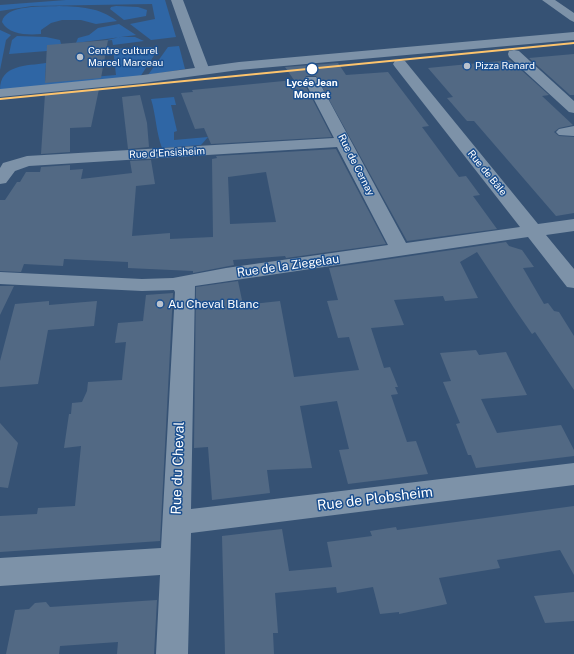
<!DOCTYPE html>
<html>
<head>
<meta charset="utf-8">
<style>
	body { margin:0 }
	canvas { display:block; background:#365274 }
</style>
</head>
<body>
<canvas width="574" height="654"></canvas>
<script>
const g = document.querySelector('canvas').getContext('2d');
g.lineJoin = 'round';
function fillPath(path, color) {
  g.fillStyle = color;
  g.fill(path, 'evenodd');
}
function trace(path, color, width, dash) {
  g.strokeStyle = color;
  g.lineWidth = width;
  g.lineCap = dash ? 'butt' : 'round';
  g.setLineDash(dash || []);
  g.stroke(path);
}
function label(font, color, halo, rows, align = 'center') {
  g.font = font + ' "Public Sans",sans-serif';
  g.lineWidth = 3;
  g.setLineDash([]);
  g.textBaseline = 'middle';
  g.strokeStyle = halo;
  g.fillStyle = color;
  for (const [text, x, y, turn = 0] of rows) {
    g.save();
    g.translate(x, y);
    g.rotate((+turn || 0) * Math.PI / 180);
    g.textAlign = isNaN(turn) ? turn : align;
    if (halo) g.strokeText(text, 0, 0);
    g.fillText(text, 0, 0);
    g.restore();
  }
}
const green = new Path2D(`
	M66,0H165L176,37L151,40L130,24L155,19L152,4L32,6L0,11V5Z
	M59,6C80,7 99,7 117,21L96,24L81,20H62L51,23L41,30V34C28,35 9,35 2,22C5,4 45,7 59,6Z
	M116,6L138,7L147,10L146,16L124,20L110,9L111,7Z
	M119,24L136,35L76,43L78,38L89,35L98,28Z
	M0,30L11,35L6,40L0,70Z
	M17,36L46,37L60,40L61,44L47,51L9,54L12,40Z
	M120,37H135L144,41L113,45L112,40L103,41Z
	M179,46L185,69L148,75L168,47Z
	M151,47L157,51L140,77L0,90C0,64 27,66 46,63L45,81L116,75L113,49Z
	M174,97L176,105H171L177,131L174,132V140L208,137L201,145L162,148C156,132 156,115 151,99Z`);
const building = new Path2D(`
	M108,40L101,78L45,83L47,45Z
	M574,54V95H570L529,58Z
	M510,60L549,95L542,96L573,125L559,128L554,132L559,136L574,137V213L556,216L474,121H467L447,98L453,97L428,68Z
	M338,63L346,75L388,72L429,126L422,127L459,177L466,176L480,195L473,196L497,229L407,241L316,76H306L303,81L332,137L211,144L204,128L195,129L181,93L193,92L192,90L294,80L285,67Z
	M99,89L91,127L70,128V152L41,154L45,94Z
	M140,95L147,123L149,147L128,149L122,97Z
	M336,149L386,244L286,258L285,256L233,260L234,265L193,273V271L128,268V262L64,259L63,266L24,264L21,272L0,271V200H5L17,182H20L26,172H40L41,167L70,165V170L83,169L81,179L132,173L130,161L151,160L155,184L136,186L132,236L170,233V239L213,237L212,159L217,158L216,156ZM266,172L276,222L230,224L228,177Z
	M506,242L509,246L522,250L534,267L523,268L544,304L548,303L554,311L559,312L574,336V390L535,332L532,334L514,308L477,252L460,262L478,298L445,301L443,296L394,300L404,325L371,328L384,368L390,367L398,387H395L398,394L391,395L407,442L416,441L428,474L348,484L339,450L349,449L337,401L300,406L312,468L267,470L270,493L212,500L208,447L194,448L196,287L238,281L243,305L280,301L294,377L359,370L349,337L338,338L327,301L338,300L329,268Z
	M0,286H14L0,315Z
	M173,293L160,541L0,552V516L37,514L38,508L75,506L81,446L64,448L69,414H71L72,403L82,402L87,391L88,382L122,380L126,342L115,343L118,323L143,321L146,295Z
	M49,301V305L97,301L94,326L48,330L38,384L0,387V361L15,304Z
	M476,350L479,355L506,352L527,395L481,399L497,433L561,425L574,450V456L476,468L471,455H468L456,424L460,423L443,382L451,381L440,353Z
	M0,423L18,443L8,488L0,487Z
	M574,506V575L560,550L497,560L500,568L439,578L447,604L399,614V612L380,614L373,587L337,593L336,587L275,593L278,633H273L274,654H225L222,536L282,529L289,571L332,567L327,542L372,536L370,531L396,527L397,530Z
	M574,592V621L545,623L534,596Z
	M157,600L154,654H117L118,642L60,646L59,654H6L15,610L29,609L35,603L46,602L50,607Z`);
const minor = new Path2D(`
	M171,0H183L210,71L208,74H198L196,71Z
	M542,0H555L574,13V22L570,20Z
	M514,50L519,51L574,101V113L569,112L509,57L508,54L509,51Z
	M400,60L405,61L538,224L574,219V231L546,235L574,269V288L567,287L528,237L195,286L191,509L574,463V485L191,533L188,654H156L160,575L0,586V558L161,548L175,292L174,290L142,291L0,284V272L142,279L173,278L226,268L388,245L337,147L29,166L15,171L6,183L0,184V168L3,163L27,156L334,138L304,80L306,77H316L318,80L406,243L520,227L395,67L393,64L395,61Z
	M574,126V136L559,135L556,132L559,129Z`);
const tertiary = new Path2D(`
	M574,32V40L239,70L143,83L0,97V89L143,75L239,62Z`);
const tram1 = new Path2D(`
	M574,42V44L0,100V98Z`);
const markers = [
	[80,57,4,"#b9c2ce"],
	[467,66,4,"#b9c2ce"],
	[312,69,6,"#fff"],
	[160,304,4,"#b9c2ce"]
];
const farPoinames = [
	["Centre culturel",88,51],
	["Marcel Marceau",88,63],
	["Pizza Renard",475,66]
];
const farStopnames = [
	["Lycée Jean",312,83],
	["Monnet",312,95]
];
const farStreetnames = [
	["Rue d'Ensisheim",167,153,-3],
	["Rue de Cernay",356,165,63],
	["Rue de Bâle",487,173,51]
];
const streetNames = [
	["Rue de la Ziegelau",288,266,-8]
];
const poiNames = [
	["Au Cheval Blanc",168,304]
];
const nearStreetnames = [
	["Rue du Cheval",178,468,-88],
	["Rue de Plobsheim",375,499,-7]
];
fillPath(green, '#2f66a5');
fillPath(building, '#526984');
fillPath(minor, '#7d92a8');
fillPath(tertiary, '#7d92a8');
fillPath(tram1, '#fdc46d');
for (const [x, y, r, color] of markers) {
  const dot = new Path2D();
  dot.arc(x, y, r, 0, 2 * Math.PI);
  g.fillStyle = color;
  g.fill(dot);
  trace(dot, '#1b4f8f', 1.5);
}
label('10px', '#fff', '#1b4f8f', farPoinames, 'left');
label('bold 10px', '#fff', '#1b4f8f', farStopnames);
label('10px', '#fff', '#1b4f8f', farStreetnames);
label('12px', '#fff', '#1b4f8f', streetNames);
label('12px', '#fff', '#1b4f8f', poiNames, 'left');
label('14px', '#fff', '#1b4f8f', nearStreetnames);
</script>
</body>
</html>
